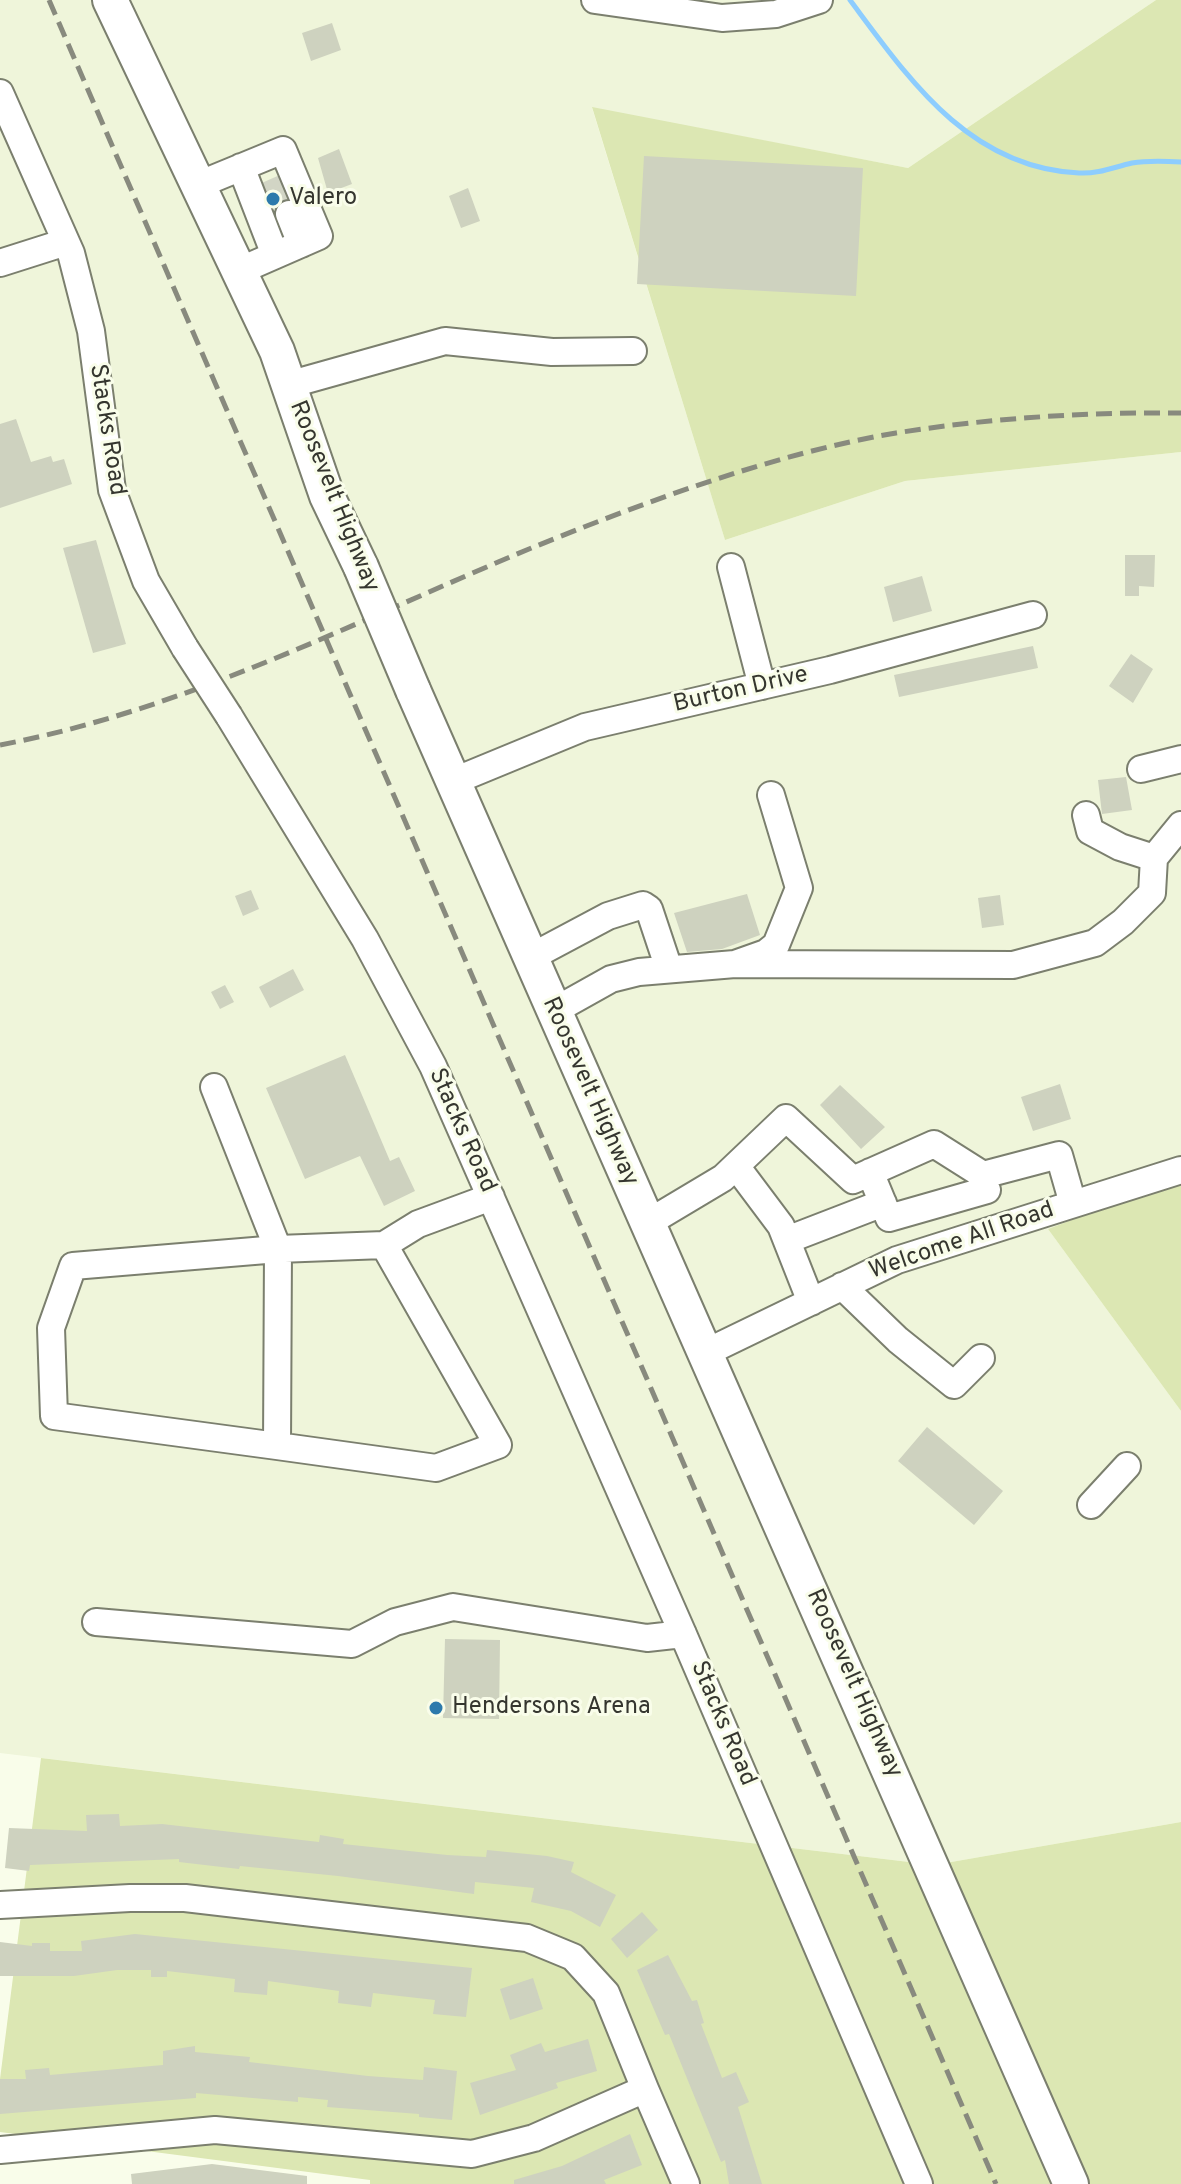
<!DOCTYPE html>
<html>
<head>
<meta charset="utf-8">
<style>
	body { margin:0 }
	canvas { display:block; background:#f9fdea }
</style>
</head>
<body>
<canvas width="1181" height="2184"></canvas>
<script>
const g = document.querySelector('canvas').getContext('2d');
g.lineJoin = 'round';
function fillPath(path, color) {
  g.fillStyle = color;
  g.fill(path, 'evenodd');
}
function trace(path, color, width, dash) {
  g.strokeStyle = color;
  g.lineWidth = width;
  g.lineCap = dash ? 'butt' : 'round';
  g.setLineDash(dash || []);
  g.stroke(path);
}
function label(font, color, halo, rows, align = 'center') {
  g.font = font + ' Overpass,sans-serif';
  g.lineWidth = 6;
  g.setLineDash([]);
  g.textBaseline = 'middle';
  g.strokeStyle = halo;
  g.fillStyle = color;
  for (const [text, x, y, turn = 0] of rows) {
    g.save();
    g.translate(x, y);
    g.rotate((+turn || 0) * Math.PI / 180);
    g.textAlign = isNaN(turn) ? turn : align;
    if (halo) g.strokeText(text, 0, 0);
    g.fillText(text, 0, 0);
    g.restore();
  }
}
const built = new Path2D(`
	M0,0H1156L908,168L592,108L725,540L905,481L1181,452V1178L1048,1229L1181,1411V1822L934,1865L0,1753Z`);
const green = new Path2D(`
	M1156,0H1181V452L905,481L725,540L592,107L908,168Z
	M1181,1178V1411L1048,1229Z
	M41,1758L934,1865L1181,1822V2184H370V2180L0,2132V2079Z`);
const stream = new Path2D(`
	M850,0C909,79 969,168 1079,173C1099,174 1114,167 1132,163C1149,160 1165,161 1181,162`);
const building = new Path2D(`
	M332,23L341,50L311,61L302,33Z
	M339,149L352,184L328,193L318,158Z
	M644,156L863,168L856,296L637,284Z
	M277,177L286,199L274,209L264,183Z
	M468,188L480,221L461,228L449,196Z
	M16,419L31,462L51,456L53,462L64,459L72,484L0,508V424Z
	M96,540L126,644L93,653L63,548Z
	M1125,555H1155L1154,587L1139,586V596H1125Z
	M922,576L932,611L893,622L884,587Z
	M1033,646L1038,668L899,697L894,675Z
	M1131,654L1153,669L1133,703L1109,686Z
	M1126,777L1132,810L1102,814L1098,780Z
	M251,890L259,909L243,916L235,896Z
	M747,894L760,935L722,949L687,952L674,913Z
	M1000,895L1004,925L982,928L978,898Z
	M293,969L304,990L270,1008L259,987Z
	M225,985L234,1002L220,1009L211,992Z
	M345,1055L390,1161L399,1157L415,1191L384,1206L360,1156L305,1179L266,1088Z
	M1060,1084L1071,1119L1033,1131L1021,1097Z
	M840,1085L885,1127L861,1149L820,1105Z
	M927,1427L1003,1491L974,1525L898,1461Z
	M445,1639L500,1640L499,1719L443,1718Z
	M119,1814L120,1826L162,1824L319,1842L320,1835L344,1839L343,1844L447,1855L486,1857L487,1850L547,1856L574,1862L571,1872L616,1895L600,1927L571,1911L531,1902L534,1888L475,1882L474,1894L338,1876L240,1866L239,1869L179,1862V1859L30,1865L29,1871L5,1868L9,1828L87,1831L86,1815Z
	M642,1912L658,1930L627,1958L611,1939Z
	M135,1934L472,1968L466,2017L433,2014L435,2000L373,1993L371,2007L338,2003L339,1991L268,1981L267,1995L234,1992L235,1979L167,1971V1977H151V1970H117L74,1976H0V1942L32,1946V1943H50V1951H82L81,1941Z
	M668,1955L692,2001L697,2000L704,2023L701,2024L722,2078L736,2072L749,2102L738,2107L762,2184H729L725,2160L721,2162L669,2034L665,2035L637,1970Z
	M533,1978L543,2009L510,2020L500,1989Z
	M588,2039L597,2071L556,2083L558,2088L480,2115L470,2083L516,2070L510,2055L541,2043L545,2052Z
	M195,2046V2052L250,2057L249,2062L368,2076L423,2080L424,2067L457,2071L452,2120L419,2117V2114L327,2107L328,2100L298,2097V2102L196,2093V2098L0,2114V2079H26L25,2070L49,2068L50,2075L163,2065V2051Z
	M630,2134L642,2165L604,2180L606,2184H514V2180L562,2166Z
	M212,2164L307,2176V2184H132L131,2174Z`);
const minorTunnel = new Path2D(`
	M273,178L289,214`);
const minor = new Path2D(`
	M595,0L722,18L776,14L819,0
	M0,93L71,253L91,331L112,490L146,581L185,648
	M241,167L275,255
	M198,185L283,150L319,236L239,271
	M289,214L301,244
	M0,263L66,242
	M288,385L445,341L552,352L633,351
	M731,567L762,686
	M229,716L365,939L433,1066L683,1634L919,2184
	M1141,769L1181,759
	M454,781L585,727L830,670L1033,615
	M1086,815L1090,831L1120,847L1154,858
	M531,957L608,916L643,905L649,909L669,969
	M735,964L1013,965L1095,943L1123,922L1152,893L1154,858L1181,825
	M552,1012L611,979L639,972L735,964L766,953L776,945L799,888L771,795
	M214,1087L278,1249L384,1245L418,1224L491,1197
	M736,1166L781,1226L811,1302
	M870,1172L889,1218L987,1190
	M646,1224L723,1178L786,1118L853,1180L934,1144L983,1175L1059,1155L1073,1204
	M787,1240L883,1203
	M278,1249L277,1446L54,1416L51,1328L73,1266Z
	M842,1286L898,1340L954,1385L981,1358
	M707,1352L897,1260L1181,1170
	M277,1446L436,1468L498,1445L384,1245
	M1091,1505L1127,1466
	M96,1622L352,1644L395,1622L453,1607L647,1638L683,1634
	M0,1905L130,1898H185L527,1938L573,1957L606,1993L645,2089L534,2138L472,2154L215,2130L0,2150
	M645,2089L686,2184`);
const major = new Path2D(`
	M110,0L277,351L327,496L361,567
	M413,690L1071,2184`);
const rail = new Path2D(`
	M49,0L996,2184
	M0,745C185,710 356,621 529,549C642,503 776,453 896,433C990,418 1086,412 1181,413`);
const minorBridge = new Path2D(`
	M185,648L229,716`);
const majorBridge = new Path2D(`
	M361,567L413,690`);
const markers = [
	[273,199,8,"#2d7aac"],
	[436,1708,8,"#2d7aac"]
];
const poiNames = [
	["Valero",289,199],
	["Hendersons Arena",452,1708]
];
const streetNames = [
	["Stacks Road",106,430,81],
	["Roosevelt Highway",333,497,68],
	["Burton Drive",741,691,-13],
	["Roosevelt Highway",589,1092,66],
	["Stacks Road",461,1131,66],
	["Welcome All Road",962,1242,-19],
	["Roosevelt Highway",853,1684,66],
	["Stacks Road",722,1724,67]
];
fillPath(built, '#eff5da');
fillPath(green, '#dce7b3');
trace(stream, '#8dcdfe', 5);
fillPath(building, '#ced2bf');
trace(minorTunnel, '#d2d5c5', 26, [26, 13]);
trace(minor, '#7b7f6e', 30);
trace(major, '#7b7f6e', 38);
trace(minor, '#fff', 26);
trace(major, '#fff', 34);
trace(rail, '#888a7e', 5, [16, 8]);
trace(minorBridge, '#7b7f6e', 30, []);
trace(majorBridge, '#7b7f6e', 38, []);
trace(minorBridge, '#fff', 26);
trace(majorBridge, '#fff', 34);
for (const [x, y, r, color] of markers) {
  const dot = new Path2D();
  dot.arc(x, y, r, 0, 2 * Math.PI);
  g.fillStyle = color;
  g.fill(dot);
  trace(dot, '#f9fdea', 3);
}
label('24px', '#35362f', '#f9fdea', poiNames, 'left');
label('24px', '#35362f', '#f9fdea', streetNames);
</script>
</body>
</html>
